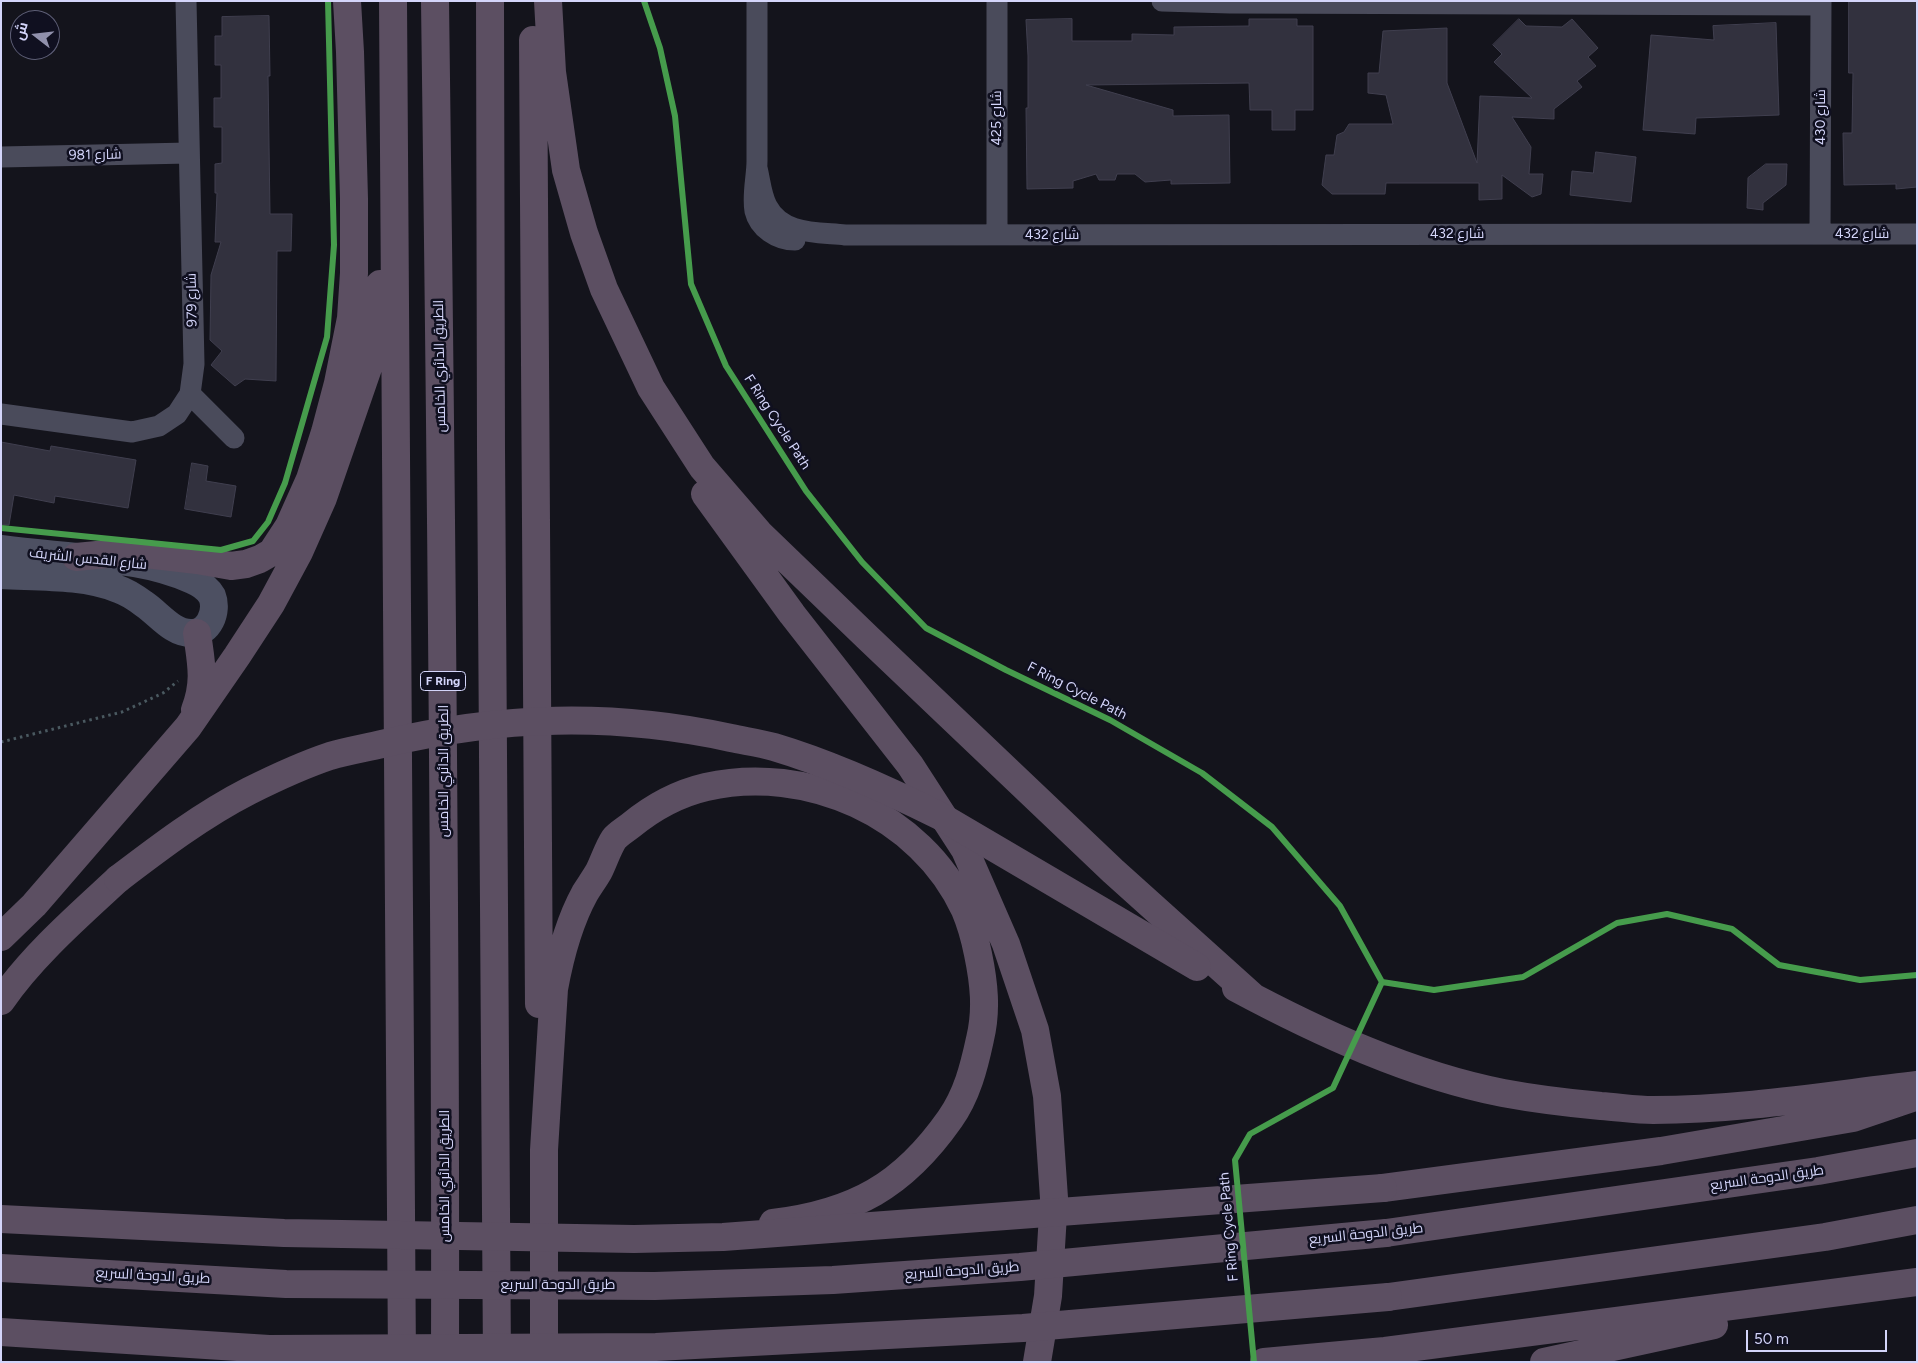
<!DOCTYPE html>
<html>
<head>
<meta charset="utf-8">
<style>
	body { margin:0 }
	#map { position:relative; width:1918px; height:1363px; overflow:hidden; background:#14141c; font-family:Figtree,Cairo,sans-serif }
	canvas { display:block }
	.frame { position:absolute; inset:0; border:2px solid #d4d5fa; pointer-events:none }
	.north { position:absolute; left:10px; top:10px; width:50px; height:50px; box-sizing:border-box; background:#101020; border:1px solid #5e5f77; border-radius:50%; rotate:286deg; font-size:14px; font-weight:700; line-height:20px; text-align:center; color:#d4d5fa }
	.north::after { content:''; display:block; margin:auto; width:18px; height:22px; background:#9191ac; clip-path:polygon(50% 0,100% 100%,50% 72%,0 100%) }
	.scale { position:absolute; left:1746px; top:1330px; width:141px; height:22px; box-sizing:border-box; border:2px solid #d4d5fa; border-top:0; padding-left:6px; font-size:15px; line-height:18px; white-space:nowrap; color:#d4d5fa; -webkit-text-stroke:4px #101020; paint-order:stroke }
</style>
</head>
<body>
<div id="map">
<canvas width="1918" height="1363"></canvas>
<div class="frame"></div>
<div class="north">ش</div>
<div class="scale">50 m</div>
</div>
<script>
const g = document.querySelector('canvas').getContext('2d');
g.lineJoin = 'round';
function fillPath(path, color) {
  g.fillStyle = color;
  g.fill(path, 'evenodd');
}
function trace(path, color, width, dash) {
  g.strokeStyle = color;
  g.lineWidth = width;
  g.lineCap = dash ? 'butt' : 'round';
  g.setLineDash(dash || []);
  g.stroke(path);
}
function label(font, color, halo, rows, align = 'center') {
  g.font = font + ' Figtree,Cairo,sans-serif';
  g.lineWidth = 5;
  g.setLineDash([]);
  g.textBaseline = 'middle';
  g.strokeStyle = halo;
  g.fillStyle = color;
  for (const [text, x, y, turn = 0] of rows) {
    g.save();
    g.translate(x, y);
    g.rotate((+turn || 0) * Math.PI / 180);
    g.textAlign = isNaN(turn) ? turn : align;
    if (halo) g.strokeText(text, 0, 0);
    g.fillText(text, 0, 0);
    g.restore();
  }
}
const building = new Path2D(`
	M1849,1H1917V187L1896,189V184L1844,185L1843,133H1852L1853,73H1849Z
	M269,16L270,76H268L270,214H292L291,251H277L276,381L245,379L235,386L211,365L222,351L210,340L211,275L221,242H215L217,193H215V164L222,163V127H214V98H221V65H215V36H222V17Z
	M1072,19V41H1132V34L1174,35V27L1249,26V19H1297V26H1313V110H1295V130H1272V110H1250L1249,83L1086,85L1173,110V116L1229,115L1230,183L1171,184V180L1145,182L1135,174H1117L1115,180H1099L1096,174L1073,181V188L1027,189L1026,108H1028V56L1026,20Z
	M1519,19L1526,26L1562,27L1572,19L1598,48L1588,57L1596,66L1577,81L1582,87L1554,109V119L1512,117L1531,147L1529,174H1543L1541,194L1532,197L1502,175V199L1479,200V183H1386L1385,194H1332L1322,185L1326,155H1334L1337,135L1344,132L1349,124H1393L1386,95L1368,93V73H1379L1383,31L1447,28V83L1477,163L1480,96L1532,98L1494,62L1502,54L1493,45Z
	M1776,23L1779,115L1696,118L1695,134L1643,130L1651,35L1714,40L1713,26Z
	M1596,152L1636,157L1631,202L1570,195L1572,171L1593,173Z
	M1766,164H1787L1786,185L1763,203V210L1747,208L1748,178Z
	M1,442L50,451L51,446L136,460L128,508L55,496L54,503L14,495L9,525H1Z
	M192,463L208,466L206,481L236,486L231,517L185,509Z`);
const path = new Path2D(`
	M1,742L122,712L163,693L178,681`);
const street = new Path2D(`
	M757,1C757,55 757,108 757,161C757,177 752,195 755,211C759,228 777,240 795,240
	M1162,1L1230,3L1821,5
	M1,157L189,153
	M757,168C760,180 761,195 767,206C782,235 817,232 845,235L1917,234
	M1820,234L1821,1
	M997,235V1
	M190,394L234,438
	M1,414L132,432L159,426L177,414L190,394L194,364L186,1`);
const secondary = new Path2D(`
	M1,549C26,552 52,555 77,557C117,560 154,563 192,580C199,583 208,589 212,596C218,611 209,634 191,633C172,633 159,614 144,604C136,598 127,592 118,589C84,575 38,577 1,575`);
const highway = new Path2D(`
	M393,1L402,1362
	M435,1C441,455 446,908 445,1362
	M490,1L491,449L497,1362
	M548,1L552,72L566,170L584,233L604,289L651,388L702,467L759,533L868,638L1113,871L1252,996
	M533,40L539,1004
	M705,494L792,614L910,765L965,850L1006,944L1035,1030L1047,1096L1054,1198L1048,1296L1037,1362
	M76,557L128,552L197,560L231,566L246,564L260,559L272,552L289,526L310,479L325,432L338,383L351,318L354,273V199L350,52L347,1
	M195,710C206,681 201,663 197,633
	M1,937L34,905L188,727L237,656L271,604L299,552L323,498L368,368L378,313L380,284
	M1236,988C1318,1032 1411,1075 1503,1093C1535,1099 1568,1103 1601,1106C1618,1107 1636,1110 1653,1110C1741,1110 1830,1095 1917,1085
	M1,1001C32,956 78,916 118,879
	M1383,1188L1661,1151L1853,1118L1915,1097
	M1386,1233L1818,1171L1917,1153
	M1388,1297L1825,1237L1917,1220
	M544,1362V1150L554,989C560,956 569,922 585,893C590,885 595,878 599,871C604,861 608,848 614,839C618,834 625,830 630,826C653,807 676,794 706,787C806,764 921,814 965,910C971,924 975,939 978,954C984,983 987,1010 980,1039C974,1067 967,1095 950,1119C903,1186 854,1213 773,1223
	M1264,1362L1385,1351L1917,1282
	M1544,1362L1714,1325`);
const highwayBridge = new Path2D(`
	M118,879C160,847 202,815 249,791C275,778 303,765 330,756C347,751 365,748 382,744C500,716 611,712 731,738C745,741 760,743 774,747C831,764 886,789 940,816L1197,967
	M1,1219L284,1233L634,1239L723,1237L1383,1188
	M1,1268L286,1284L655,1286L833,1280L1020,1267L1386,1233
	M1,1332L269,1349L656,1347L1023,1328L1388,1297`);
const cycleway = new Path2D(`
	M644,1L660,48L675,116L691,284L726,366L806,491L862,562L926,628L1006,670L1110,720L1202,773L1272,827L1340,906L1382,982L1333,1088L1250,1134L1235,1160L1254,1362
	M1,528L221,550L253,541L268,522L285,483L327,337L334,245L328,1
	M1382,982L1434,990L1523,977L1617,923L1667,914L1732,929L1779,965L1860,980L1917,975`);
const shields = [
	[443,681,45]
];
const shieldNames = [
	["F Ring",443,681]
];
const streetNames = [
	["شارع 430",1821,117,-90],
	["شارع 425",997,118,-90],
	["شارع 981",95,155,-1],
	["شارع 432",1457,234],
	["شارع 432",1862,234],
	["شارع 432",1052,235],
	["شارع 979",192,300,-91],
	["الطريق الدائري الخامس",440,366,-91],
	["F Ring Cycle Path",777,422,57],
	["شارع القدس الشريف",88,559,6],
	["F Ring Cycle Path",1077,691,27],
	["الطريق الدائري الخامس",444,771,-90],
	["الطريق الدائري الخامس",445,1176,-90],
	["طريق الدوحة السريع",1767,1178,-8],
	["F Ring Cycle Path",1229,1227,-95],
	["طريق الدوحة السريع",1366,1234,-6],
	["طريق الدوحة السريع",962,1271,-4],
	["طريق الدوحة السريع",153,1276,3],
	["طريق الدوحة السريع",558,1285]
];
fillPath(building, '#32313e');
trace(building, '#403f4f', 1);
trace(path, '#4a5960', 3, [2.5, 4]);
trace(street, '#4a4b5b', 21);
trace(secondary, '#4d5062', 28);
trace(highway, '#5c4f62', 28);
trace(highwayBridge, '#5c4f62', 28);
trace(cycleway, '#469c4c', 6);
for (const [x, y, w] of shields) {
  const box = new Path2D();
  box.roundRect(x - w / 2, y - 9.5, w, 19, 4);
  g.fillStyle = '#101020';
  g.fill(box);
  trace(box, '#d4d5fa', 1);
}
label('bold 12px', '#d4d5fa', null, shieldNames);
label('14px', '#d4d5fa', '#101020', streetNames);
</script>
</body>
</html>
